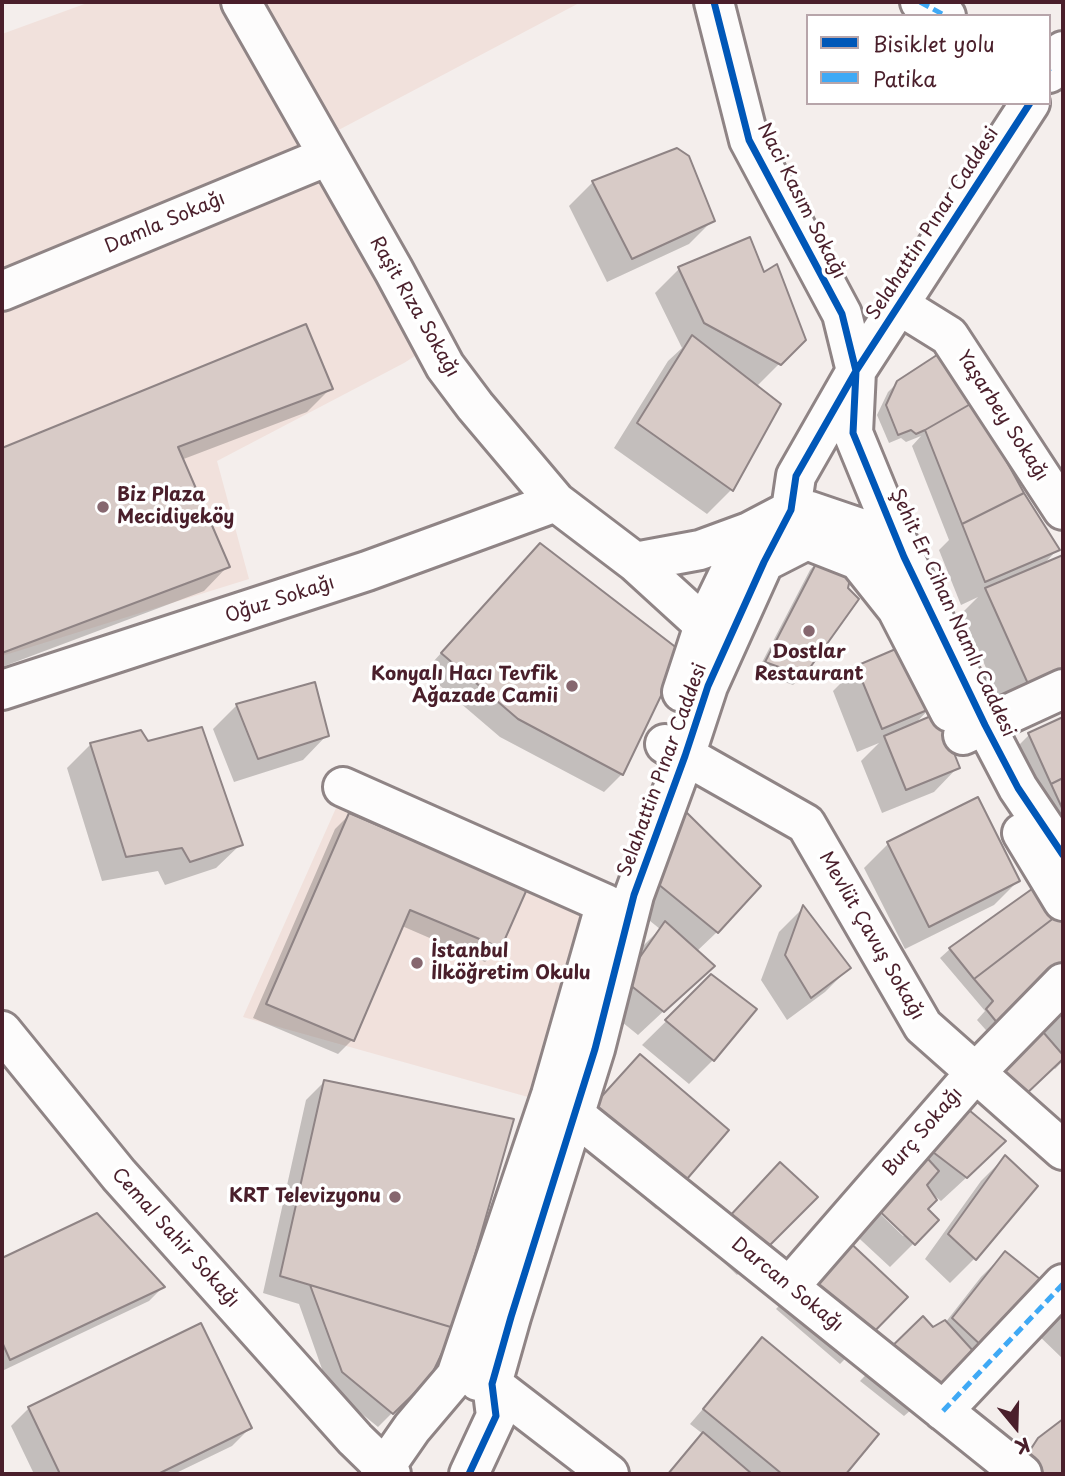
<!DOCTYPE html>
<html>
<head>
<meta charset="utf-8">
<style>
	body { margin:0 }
	#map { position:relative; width:1065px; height:1476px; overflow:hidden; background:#f4eeec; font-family:"Playpen Sans",sans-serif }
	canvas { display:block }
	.frame { position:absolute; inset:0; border:4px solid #4a1f2b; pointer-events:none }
	.legend { position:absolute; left:806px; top:14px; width:245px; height:91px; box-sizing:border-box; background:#fff; border:2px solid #b7a5aa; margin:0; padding:9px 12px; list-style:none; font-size:21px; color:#4a1f2b }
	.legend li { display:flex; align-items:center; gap:14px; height:35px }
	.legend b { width:35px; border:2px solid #b7a5aa }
	.north { position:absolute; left:981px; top:1392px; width:70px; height:70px; -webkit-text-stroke:5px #fff; paint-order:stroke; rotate:161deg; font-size:19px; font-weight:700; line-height:28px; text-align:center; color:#4a1f2b }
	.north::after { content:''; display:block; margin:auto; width:24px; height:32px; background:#4a1f2b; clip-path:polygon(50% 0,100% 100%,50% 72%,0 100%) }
</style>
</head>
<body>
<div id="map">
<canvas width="1065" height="1476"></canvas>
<div class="frame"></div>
<ul class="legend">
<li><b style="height:9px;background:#0057b8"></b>Bisiklet yolu</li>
<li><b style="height:9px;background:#3fa9f5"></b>Patika</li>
</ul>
<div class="north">K</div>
</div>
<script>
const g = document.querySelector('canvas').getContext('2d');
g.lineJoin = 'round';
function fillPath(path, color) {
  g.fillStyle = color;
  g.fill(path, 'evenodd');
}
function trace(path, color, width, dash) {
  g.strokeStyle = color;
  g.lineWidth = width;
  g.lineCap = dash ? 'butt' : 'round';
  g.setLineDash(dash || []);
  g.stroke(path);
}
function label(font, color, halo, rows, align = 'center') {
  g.font = font + ' "Playpen Sans",sans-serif';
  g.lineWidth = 7;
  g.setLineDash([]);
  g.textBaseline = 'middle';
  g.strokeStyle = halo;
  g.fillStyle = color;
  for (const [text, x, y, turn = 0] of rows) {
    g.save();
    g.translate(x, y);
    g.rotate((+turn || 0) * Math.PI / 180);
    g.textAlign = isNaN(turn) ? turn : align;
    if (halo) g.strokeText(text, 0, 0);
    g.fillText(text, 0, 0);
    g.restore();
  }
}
const built = new Path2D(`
	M90,2H581L331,134L448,335L404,363L217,461L249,579L2,656V34Z
	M340,799L582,909L528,1097L243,1017Z`);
const shadow = new Path2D(`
	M593,182L713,220L689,244L607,282L569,206Z
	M679,269L763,275L804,339L756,387L731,490L707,514L614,448L668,361L682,348L655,293Z
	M305,326L331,388L307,412L181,460L228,566L204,591L2,667V450Z
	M898,382L1022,493L1057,550L1042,566L1063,557V682L1004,709L962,613L978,597L961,605L939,550L949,540L912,446L921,436L906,442L901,438L889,443L877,415L888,392Z
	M819,560L803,675L793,685L757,672L810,570Z
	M522,563L622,774L604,792L500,737L424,672Z
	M857,667L930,708L913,726L958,767L934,792L882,813L861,761L879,743L857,752L833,691Z
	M237,705L327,735L303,760L234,782L213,729Z
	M1063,719V845L1005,759L1029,735Z
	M147,743L241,844L216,868L165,885L158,871L102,881L67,768L91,744Z
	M349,815L524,890L499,948L485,962L402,926L352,1040L338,1054L253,1018L335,829Z
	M656,832L717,932L696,952L712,966L638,1035L601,1005L641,948L660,929L624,900Z
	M888,844L1018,881L994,905L905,949L864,868Z
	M1039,887L1063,920V966L993,1038L977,1020L985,1011L940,958L950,949Z
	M803,908L849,968L825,992L787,1020L761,980L779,932Z
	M711,977L713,1060L689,1084L642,1045Z
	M1063,1010V1061L1055,1069L1053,1067L998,1119L970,1093Z
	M640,1056L680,1185L656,1209L569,1132Z
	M324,1082L453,1327L429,1376L378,1427L328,1386L299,1304L263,1293L306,1100Z
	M939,1131L980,1165L941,1201L931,1193L914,1243L890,1267L849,1229L870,1204L903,1236L906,1233L872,1201Z
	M1005,1157L1035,1186L974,1259L950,1283L925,1259L981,1181Z
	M756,1188L816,1197L737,1275L704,1244Z
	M96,1215L163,1287L149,1301L2,1371V1260Z
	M844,1239L906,1297L840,1364L776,1309Z
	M1005,1253L983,1348L904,1416L860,1381L883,1357L945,1323L981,1277Z
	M1063,1298V1359L1034,1331Z
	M762,1340L877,1434L844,1474H669L703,1434L690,1424Z
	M29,1408L250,1428L232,1446L174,1474H34L11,1426Z
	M1063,1421V1474H1008L1014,1464L1039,1439Z`);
const building = new Path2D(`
	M677,148L689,156L715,221L632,259L592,181Z
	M750,237L764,272L777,264L806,340L781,365L704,323L678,267Z
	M306,324L333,389L178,447L230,567L2,653V448Z
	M692,335L781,404L733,491L637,423Z
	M943,351L974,402L925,430L916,434L911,430L898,435L886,405L897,381Z
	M974,402L1024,493L962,524L925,430Z
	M1024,493L1060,550L985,582L962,524Z
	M540,543L682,652L623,775L518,719L441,653Z
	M1063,555V670L1029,686L985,588Z
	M819,558L852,570L848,588L859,599L804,676L765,662Z
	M898,648L932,708L882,729L856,666Z
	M315,682L329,736L258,759L236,704Z
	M938,713L960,768L906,790L884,736Z
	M1063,717V778L1051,784L1028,733Z
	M202,727L243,845L190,862L182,848L126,857L90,743L141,730L148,741Z
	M1063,778V810L1051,784Z
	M978,797L1020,881L929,927L887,842Z
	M680,806L761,886L718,933L647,875Z
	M349,813L527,889L501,948L410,910L354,1041L266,1004Z
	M1039,884L1059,914L974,979L949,948Z
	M803,905L851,968L811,998L785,955Z
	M1059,914L1063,919V969L1003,1030L986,1009L993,1001L974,979Z
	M665,921L715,966L664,1012L624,980Z
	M711,974L757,1009L714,1061L665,1020Z
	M1037,1025L1063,1055V1059L1024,1096L993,1068Z
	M640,1054L729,1130L681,1186L592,1107Z
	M324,1080L514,1119L454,1328L280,1276Z
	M963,1105L1006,1141L967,1178L925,1146Z
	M918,1148L939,1171L927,1185L937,1200L928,1209L939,1220L915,1245L872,1204Z
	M1005,1155L1038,1186L976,1260L948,1234Z
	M780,1162L818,1197L763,1252L727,1219Z
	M97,1213L165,1287L10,1360L2,1342V1258Z
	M844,1237L908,1297L865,1341L798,1284Z
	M1005,1251L1040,1279L985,1349L952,1318Z
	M310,1285L454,1328L430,1378L393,1414L342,1372Z
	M923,1316L933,1327L945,1320L975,1353L930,1393L882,1356Z
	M201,1323L252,1428L158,1474H60L28,1407Z
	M762,1337L879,1434L846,1474H782L703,1409Z
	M1063,1419V1474H1042L1023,1461L1038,1438Z
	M703,1432L752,1474H668Z`);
const minor = new Path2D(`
	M241,2L394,271L445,366L475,406L556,502L635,562L704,625
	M714,2L749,140L842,314L856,371L853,433L904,557L985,725L1018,788L1063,855
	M920,2L946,16
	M1049,73L1063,51
	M2,291L328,156
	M899,305L949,336L1063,510
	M635,562L700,550L749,532L791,510L810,511L860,528L904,557
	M764,562L807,540L858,560L897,609L950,712
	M2,690L367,571L556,502
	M682,692L704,625L749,532
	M963,735L1063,689
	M665,744L806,824L923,1026L1063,1150
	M343,787L606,904
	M1022,833L1063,901
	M2,1031L119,1175L355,1439L391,1474
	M555,1099L1022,1474
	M789,1287L976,1072L1063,983
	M478,1381L492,1384L609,1474
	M943,1411L1063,1284
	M380,1474L412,1428L456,1376L551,1095L601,920
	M469,1474L496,1416L492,1384L511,1317L595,1049L634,895L685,756L708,686L764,562L791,510L796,476L856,371L1030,103`);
const quiet = new Path2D(`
	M920,2L946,16
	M1049,71L1050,72
	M943,1411L1063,1284`);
const cycleway = new Path2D(`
	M714,2L749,140L842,314L856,371L853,433L904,557L985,725L1018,788L1063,855
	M469,1474L496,1416L492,1384L511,1317L595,1049L634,895L685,756L708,686L764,562L791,510L796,476L856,371L1030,103`);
const markers = [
	[103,507,7,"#86676f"],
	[809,631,7,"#86676f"],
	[572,686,7,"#86676f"],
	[417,963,7,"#86676f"],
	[395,1197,7,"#86676f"]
];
const streetNames = [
	["Naci Kasım Sokağı",801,201,63],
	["Damla Sokağı",165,223,-23],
	["Selahattin Pınar Caddesi",933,224,-57],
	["Raşit Rıza Sokağı",414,307,60],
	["Yaşarbey Sokağı",1002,416,57],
	["Oğuz Sokağı",280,600,-18],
	["Şehit Er Cihan Namlı Caddesi",952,613,65],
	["Selahattin Pınar Caddesi",663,770,-70],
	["Mevlüt Çavuş Sokağı",871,936,60],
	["Burç Sokağı",923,1132,-49],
	["Cemal Sahir Sokağı",175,1238,48],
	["Darcan Sokağı",787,1285,39]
];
const poiNames = [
	["Biz Plaza",117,496],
	["Mecidiyeköy",117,518],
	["Dostlar",809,653,"center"],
	["Restaurant",809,675,"center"],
	["Konyalı Hacı Tevfik",558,675,"right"],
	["Ağazade Camii",558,697,"right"],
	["İstanbul",431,952],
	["İlköğretim Okulu",431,974],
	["KRT Televizyonu",381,1197,"right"]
];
fillPath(built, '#f1e1dc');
fillPath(shadow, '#0003');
fillPath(building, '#d8cbc7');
trace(building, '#8f8485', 2);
trace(minor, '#8f8485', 44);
trace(minor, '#fdfcfc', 38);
trace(quiet, '#3fa9f5', 5, [10, 5]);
trace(cycleway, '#0057b8', 7);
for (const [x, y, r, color] of markers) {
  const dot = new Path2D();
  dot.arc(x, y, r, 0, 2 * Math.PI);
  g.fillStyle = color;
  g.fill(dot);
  trace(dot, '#fff', 2.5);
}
label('19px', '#4a1f2b', '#fff', streetNames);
label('bold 19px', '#4a1f2b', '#fff', poiNames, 'left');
</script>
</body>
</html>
